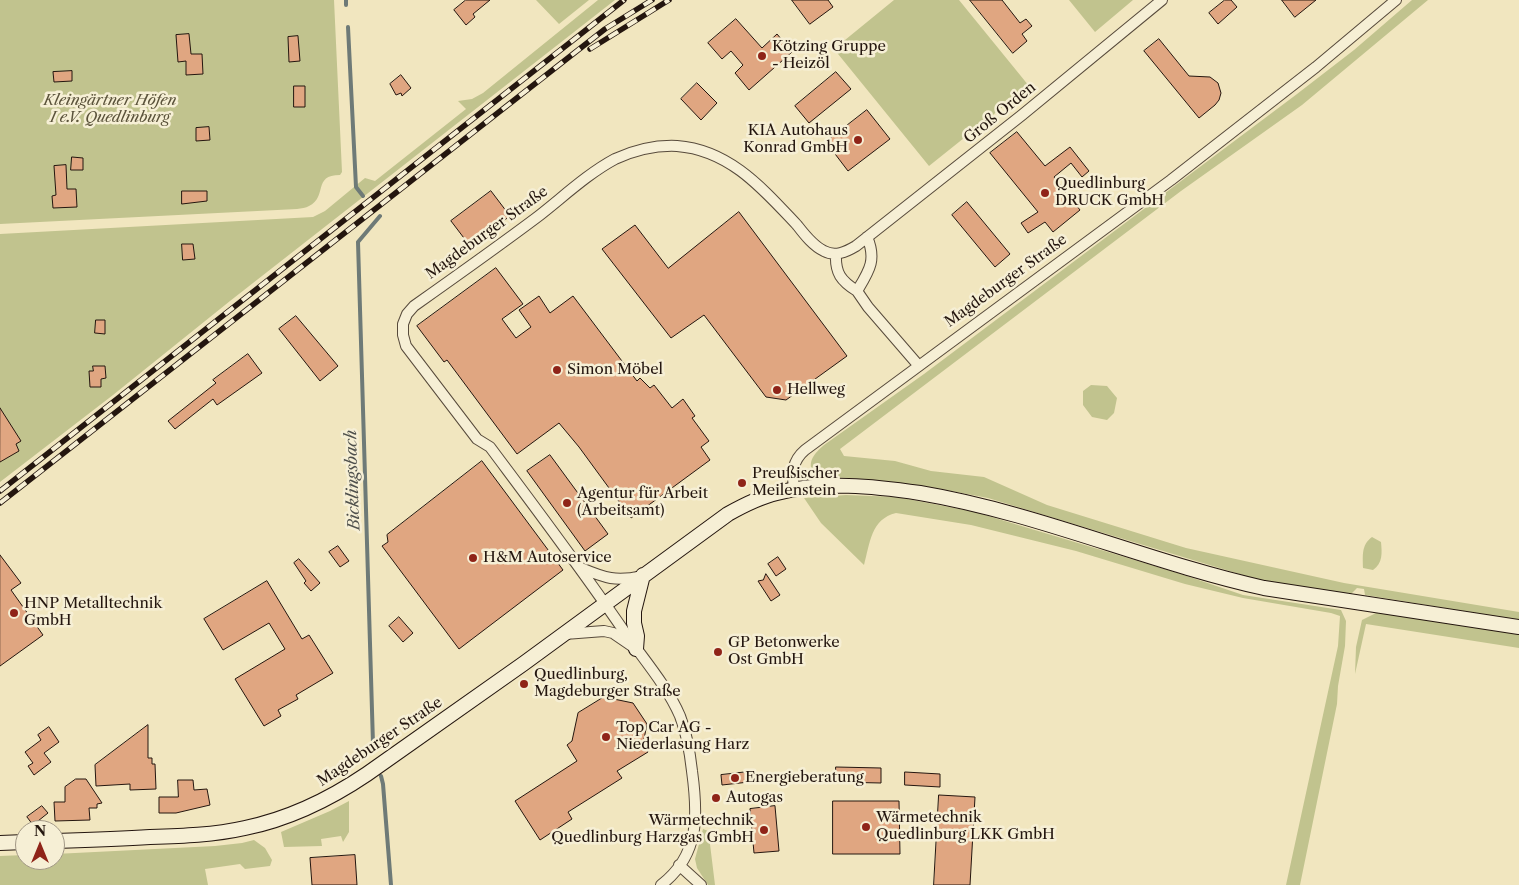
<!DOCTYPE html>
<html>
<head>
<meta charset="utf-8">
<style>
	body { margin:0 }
	#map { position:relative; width:1519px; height:885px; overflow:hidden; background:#f1e6bf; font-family:"Libre Caslon Text",serif }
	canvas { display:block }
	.north { position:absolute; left:15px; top:820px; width:50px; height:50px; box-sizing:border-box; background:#f6efd5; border:1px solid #a29886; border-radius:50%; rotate:0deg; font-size:14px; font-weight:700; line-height:20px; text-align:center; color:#24160f }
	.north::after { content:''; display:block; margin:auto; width:18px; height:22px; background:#8f2418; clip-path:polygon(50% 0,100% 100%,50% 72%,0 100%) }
</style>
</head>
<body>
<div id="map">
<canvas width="1519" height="885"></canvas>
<div class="north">N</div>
</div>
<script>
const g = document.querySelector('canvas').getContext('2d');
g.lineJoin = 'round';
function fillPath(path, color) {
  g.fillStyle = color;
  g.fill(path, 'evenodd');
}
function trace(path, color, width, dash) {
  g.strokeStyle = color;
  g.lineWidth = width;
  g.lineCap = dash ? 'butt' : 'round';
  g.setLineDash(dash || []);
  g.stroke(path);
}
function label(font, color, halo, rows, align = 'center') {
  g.font = font + ' "Libre Caslon Text",serif';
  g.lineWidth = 5;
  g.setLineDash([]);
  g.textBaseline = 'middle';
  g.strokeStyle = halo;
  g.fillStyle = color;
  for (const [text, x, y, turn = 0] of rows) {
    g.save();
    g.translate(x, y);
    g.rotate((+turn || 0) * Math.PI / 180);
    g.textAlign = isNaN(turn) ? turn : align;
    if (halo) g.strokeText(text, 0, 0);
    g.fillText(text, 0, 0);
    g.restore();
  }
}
const green = new Path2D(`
	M0,0H334L342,172L340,175C312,175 328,197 309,206C306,208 301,208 297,209L0,224Z
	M536,0H589L559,24Z
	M598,0H615L230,301L113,395L0,482V234L313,217L325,211L365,178L375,181L466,109L458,101L472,99L483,93Z
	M894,0H959L1029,86L929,166L834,49Z
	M1069,0H1133L1095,32Z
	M1412,0H1428L1302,105L1181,191L840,449L844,456L895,461L931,471L984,477L1047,505L1186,548L1344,583L1519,612V620L1365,595L1364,589L1357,588L1351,594L1259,580L988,498L930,487L849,478L827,477L814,474C806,462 815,453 824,445L924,374L1297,94L1354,50Z
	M1091,385L1107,386L1117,398L1114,413L1107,420L1092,417L1083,405V391Z
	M846,495L897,497L975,512L1181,574L1243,595L1341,610L1346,621L1345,646L1338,686L1337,704L1300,885H1286L1338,646L1340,616L1331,613L1243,598L1185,584L1076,551L971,525L896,513C871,519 870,543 864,565L821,523L804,498Z
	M1372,537L1381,542C1382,553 1383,563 1373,570L1363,568C1363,556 1361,545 1372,537Z
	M1378,612L1519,634V648L1366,624L1355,674L1356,647L1362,620Z
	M349,801V832L343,842L341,836L321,839L322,846L284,847L281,832L330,811Z
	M703,829L708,831L709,836L715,885H708L697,868L695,859Z
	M254,840L265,848L272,860L270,866L245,869L240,864L205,869L208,885H0V856L25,855V860H55V854L215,846L242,843Z`);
const stream = new Path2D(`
	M346,0V5
	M348,27L356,187L363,196
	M374,751L373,744L358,242L380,216
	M381,776L383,784L391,885`);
const building = new Path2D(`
	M466,0H490L473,14L475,17L466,25L454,10Z
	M792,0H828L833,7L810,24Z
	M970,0H1002L1020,23L1026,19L1032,26L1022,34L1027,41L1013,53Z
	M1225,0H1231L1237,7L1218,24L1209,13Z
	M1282,0H1316L1295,17Z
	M736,19L762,48L777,34L792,52L749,90L735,73L743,65L731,51L722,59L708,43Z
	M189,34L191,54H202L203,74L186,75V61L178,62L176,35Z
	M298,36L300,61L289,62L288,37Z
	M1159,39L1189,76L1210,77L1218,83L1221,93L1219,100L1215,105L1199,118L1144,51Z
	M72,71V81L54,82L53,72Z
	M836,72L851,89L809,123L795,106Z
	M401,75L411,88L402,96L401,93L396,95L390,84Z
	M697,83L717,103L701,120L681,99Z
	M294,86H305V107H294Z
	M867,110L890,139L848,171L826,142Z
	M209,127L210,140L196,141V128Z
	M1017,132L1045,166L1070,147L1089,171L1082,177L1071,163L1054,177L1080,210L1053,232L1045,222L1028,233L1021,223L1038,212L990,153Z
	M72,157L83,158V170H71Z
	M66,165L67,189H76L77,207L53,208L52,196L56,195L54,166Z
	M182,191H207V201L182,204Z
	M491,191L510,216L470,246L451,221Z
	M967,202L1010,254L995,267L952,215Z
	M739,212L847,356L786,400L766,397L704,315L671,338L602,249L635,225L668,268Z
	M182,244H193L195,259L183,260Z
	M496,268L523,304L502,319L516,338L531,327L519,310L539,296L550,313L573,296L637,381L640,378L650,388L654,385L672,408L683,399L695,416L692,418L709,441L701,447L710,460L631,518L579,447L559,423L517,454L447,360L444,362L417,326Z
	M296,316L338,366L320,381L279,329Z
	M96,320H105V334L95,333Z
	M248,354L262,373L217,405L213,399L175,429L168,421L216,383L213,380Z
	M93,366H105L106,378L101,379V387H90L89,371H93Z
	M0,408L21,441L16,444L19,451L0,462Z
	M550,455L608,534L585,551L527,471Z
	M482,461L563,570L459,649L382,546L388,542L387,535Z
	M338,546L349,561L340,567L329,552Z
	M0,555L21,583L11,590L43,635L0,666Z
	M778,557L786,569L776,576L768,564Z
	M299,559L320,583L311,591L304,583L306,581L294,563Z
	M766,574L780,595L771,601L758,581L763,580Z
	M267,581L302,639L309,635L333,673L296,695L298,699L278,710L281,716L264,726L235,679L285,649L269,623L223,650L204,619Z
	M399,617L413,633L403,642L389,626Z
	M604,697L633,703L647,724L643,744L648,752L617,771L622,778L568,812L572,819L540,840L515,801L577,761L567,745L572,741L578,713Z
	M148,725V758H152V764H155L156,789L130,790V784L96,786L95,765Z
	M49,727L59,742L44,753L51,762L34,775L28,766L33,763L25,752L41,740L38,735Z
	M836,767L881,768V783L836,782Z
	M748,772L749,782L722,785L721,775Z
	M905,772L940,774V787L905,785Z
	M76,779H86L102,803L97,804V808H89L90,820L55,821L54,802H65V787Z
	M178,780H193L194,790L207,789L210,805L176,813H159V797H178Z
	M939,795L975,797L970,885H934Z
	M833,801H899L900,854H833Z
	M42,806L48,813L33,825L27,817Z
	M775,806L779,851L754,853L750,809Z
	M355,855L357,885H312L310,858Z`);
const street = new Path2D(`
	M836,254C835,273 841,281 857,291C869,271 877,260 867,237
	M857,291L868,307L919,366
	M794,489C792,473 792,461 805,450L1171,180L1316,67L1396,0
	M581,568C605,578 616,582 642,576
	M565,634L604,631L613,633L632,646
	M679,865L701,885
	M661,885C700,855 698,815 692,771C690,753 687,734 680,716C668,688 646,662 628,637C584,572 537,510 490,447L477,439L406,346L403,335V324L407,314L414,306C455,277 496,248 536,218C562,198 587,174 615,159C635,150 656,145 677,146C730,150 763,189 797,225C804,234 813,246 824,251C835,257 846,252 856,246L1022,115L1162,0`);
const secondary = new Path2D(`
	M636,649L637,636L634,623V611L643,575
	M55,841C87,840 119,839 150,837C182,836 214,835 245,828C289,819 330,799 367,774L523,664L728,514C744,505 760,497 777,493C824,481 873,486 920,493C1038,513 1148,562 1264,588L1519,627
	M0,843L25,842`);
const rail = new Path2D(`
	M590,49L669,0
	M0,491L624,0
	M0,503L573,54L605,29L652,0`);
const markers = [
	[762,56,5,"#8f2418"],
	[858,140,5,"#8f2418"],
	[1045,193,5,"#8f2418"],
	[557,370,5,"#8f2418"],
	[777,390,5,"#8f2418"],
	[742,483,5,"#8f2418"],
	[567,503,5,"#8f2418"],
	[473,558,5,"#8f2418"],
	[14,613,5,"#8f2418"],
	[718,652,5,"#8f2418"],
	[524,684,5,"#8f2418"],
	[606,737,5,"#8f2418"],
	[735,778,5,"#8f2418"],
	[716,798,5,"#8f2418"],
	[866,827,5,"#8f2418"],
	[764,830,5,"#8f2418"]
];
const poiNames = [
	["Kötzing Gruppe",772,47],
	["- Heizöl",772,64],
	["KIA Autohaus",848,131,"right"],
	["Konrad GmbH",848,148,"right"],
	["Quedlinburg",1055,184],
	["DRUCK GmbH",1055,201],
	["Simon Möbel",567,370],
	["Hellweg",787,390],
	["Preußischer",752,474],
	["Meilenstein",752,491],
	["Agentur für Arbeit",577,494],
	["(Arbeitsamt)",577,511],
	["H&M Autoservice",483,558],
	["HNP Metalltechnik",24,604],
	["GmbH",24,621],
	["GP Betonwerke",728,643],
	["Ost GmbH",728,660],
	["Quedlinburg,",534,675],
	["Magdeburger Straße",534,692],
	["Top Car AG -",616,728],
	["Niederlasung Harz",616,745],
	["Energieberatung",745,778],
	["Autogas",726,798],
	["Wärmetechnik",876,818],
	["Quedlinburg LKK GmbH",876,835],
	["Wärmetechnik",754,821,"right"],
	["Quedlinburg Harzgas GmbH",754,838,"right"]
];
const parkNames = [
	["Kleingärtner Höfen",110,101],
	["I e.V. Quedlinburg",110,118]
];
const streetNames = [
	["Groß Orden",1000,113,-39],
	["Magdeburger Straße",487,233,-36],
	["Magdeburger Straße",1006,281,-36],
	["Magdeburger Straße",380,742,-34]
];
const waterNames = [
	["Bicklingsbach",353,480,-92]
];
fillPath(green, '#c1c38e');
trace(stream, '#6e7a77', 4);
fillPath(building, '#e0a681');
trace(building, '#24160f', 1);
trace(street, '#574a3b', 12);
trace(secondary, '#24160f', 16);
trace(street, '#f6efd5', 10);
trace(secondary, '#f6efd5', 14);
trace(rail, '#24160f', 5.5);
trace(rail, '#f6efd5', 4, [11]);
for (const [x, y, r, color] of markers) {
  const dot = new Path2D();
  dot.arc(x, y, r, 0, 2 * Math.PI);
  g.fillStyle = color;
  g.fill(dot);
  trace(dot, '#f6efd5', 2);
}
label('15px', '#24160f', '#f6efd5', poiNames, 'left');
label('italic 15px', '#5b533b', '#f6efd5', parkNames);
label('15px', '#24160f', '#f6efd5', streetNames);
label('italic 16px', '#4f504c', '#f6efd5', waterNames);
</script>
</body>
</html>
